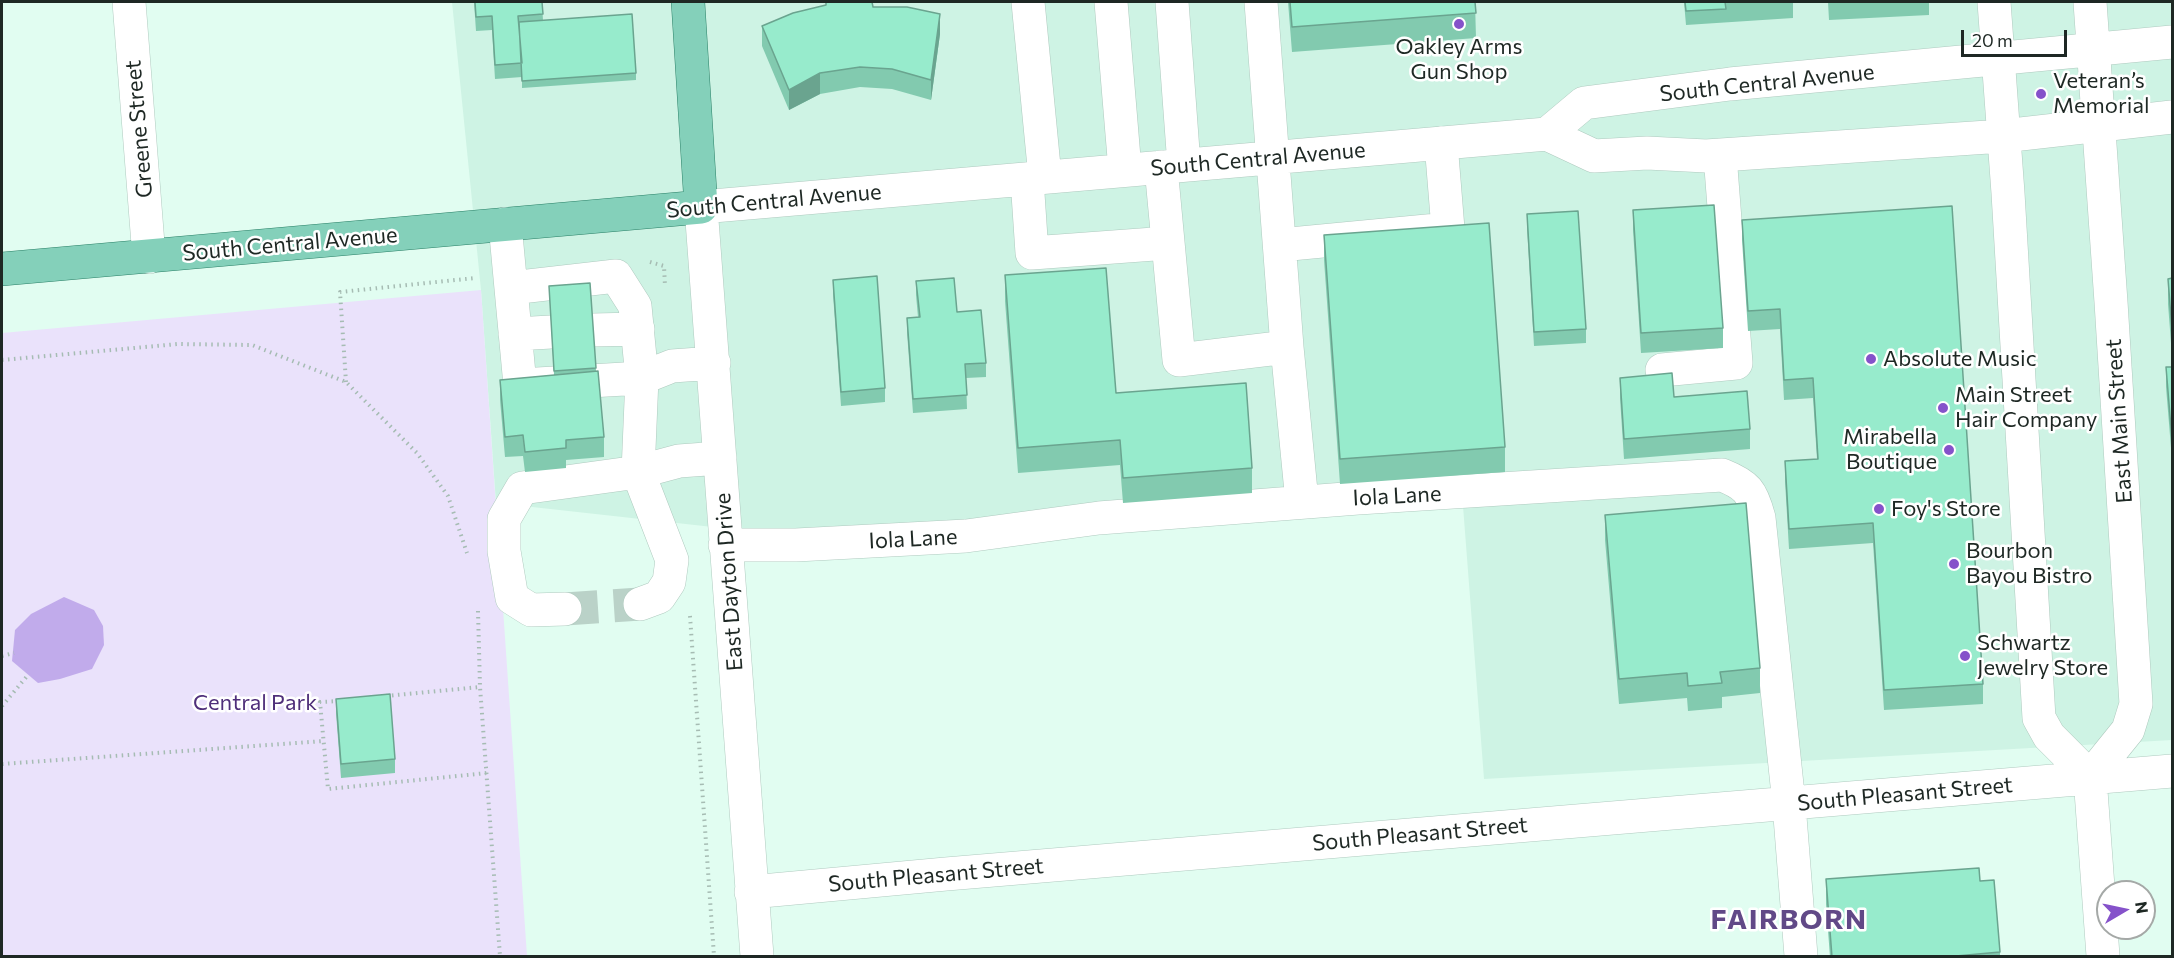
<!DOCTYPE html>
<html>
<head>
<meta charset="utf-8">
<style>
	body { margin:0 }
	#map { position:relative; width:2174px; height:958px; overflow:hidden; background:#e1fdf1; font-family:Commissioner,sans-serif }
	canvas { display:block }
	.frame { position:absolute; inset:0; border:3px solid #1e2824; pointer-events:none }
	.north { position:absolute; left:2096px; top:880px; width:60px; height:60px; box-sizing:border-box; background:#fff; border:2px solid #a5a9a7; border-radius:50%; rotate:81deg; font-size:16px; font-weight:700; line-height:24px; text-align:center; color:#1e2824 }
	.north::after { content:''; display:block; margin:auto; width:21px; height:27px; background:#8552ca; clip-path:polygon(50% 0,100% 100%,50% 72%,0 100%) }
	.scale { position:absolute; left:1961px; top:30px; width:106px; height:27px; box-sizing:border-box; border:3px solid #1e2824; border-top:0; padding-left:8px; font-size:18px; line-height:21px; white-space:nowrap; color:#1e2824; -webkit-text-stroke:4px #fff; paint-order:stroke }
</style>
</head>
<body>
<div id="map">
<canvas width="2174" height="958"></canvas>
<div class="frame"></div>
<div class="north">N</div>
<div class="scale">20 m</div>
</div>
<script>
const g = document.querySelector('canvas').getContext('2d');
g.lineJoin = 'round';
function fillPath(path, color) {
  g.fillStyle = color;
  g.fill(path, 'evenodd');
}
function trace(path, color, width, dash) {
  g.strokeStyle = color;
  g.lineWidth = width;
  g.lineCap = dash ? 'butt' : 'round';
  g.setLineDash(dash || []);
  g.stroke(path);
}
function label(font, color, halo, rows, align = 'center') {
  g.font = font + ' Commissioner,sans-serif';
  g.lineWidth = 5;
  g.setLineDash([]);
  g.textBaseline = 'middle';
  g.strokeStyle = halo;
  g.fillStyle = color;
  for (const [text, x, y, turn = 0] of rows) {
    g.save();
    g.translate(x, y);
    g.rotate((+turn || 0) * Math.PI / 180);
    g.textAlign = isNaN(turn) ? turn : align;
    if (halo) g.strokeText(text, 0, 0);
    g.fillText(text, 0, 0);
    g.restore();
  }
}
const built = new Path2D(`
	M452,2H2172V740L1484,779L1463,506L767,533L496,503L481,290Z`);
const green = new Path2D(`
	M481,290L527,956H2V333Z`);
const water = new Path2D(`
	M64,597L94,610L103,626L104,645L92,669L60,679L38,683L12,661L15,630L31,614Z`);
const minorTunnel = new Path2D(`
	M565,609L640,604`);
const path = new Path2D(`
	M650,262L664,266L665,286
	M2,360L178,344L252,345L346,382L417,453L448,496L467,553
	M346,382L340,292L475,278
	M478,611L480,687L500,956
	M690,616L714,956
	M2,656L14,653
	M386,696L480,687
	M339,701L320,702L328,789L487,773
	M2,706L28,675
	M2,764L324,741`);
const minor = new Path2D(`
	M129,2L149,257
	M1028,2L1045,177
	M1111,2L1125,170
	M1172,2L1184,165
	M1994,2L2008,193L2039,718L2049,736L2090,777L2103,956
	M1547,134L1584,103L1730,84L2172,42
	M1161,167L1179,360L1287,347L1261,2
	M1027,179L1032,253L1168,243
	M505,224L520,385L642,378L672,366L714,363
	M1280,245L1448,229L1441,143
	M511,288L616,276L635,306L642,378L638,472L672,560L669,582L659,597L640,604
	M593,330L638,329
	M515,334L551,332
	M1287,347L1302,502
	M1662,370L1736,363L1720,155
	M725,545H796L966,536L1099,518L1358,498L1722,475C1747,485 1752,491 1759,518L1789,804L1801,956
	M565,609L531,610L512,598L504,551V519L522,488L638,472L679,461L720,458
	M2090,777L2128,730L2136,704L2111,302L2090,2
	M751,892L946,874L2172,771
	M757,956L701,207L1547,134L1594,156L1647,153L1706,156L2003,136L2172,117`);
const major = new Path2D(`
	M2,269L701,207L688,2`);
const wall = new Path2D(`
	M474,2H542L543,21L636,73V80L522,88V77L495,79L492,30L476,31Z
	M1288,2H1475L1476,38L1292,52Z
	M1684,2H1793V18L1686,25Z
	M1828,2H1929V15L1829,20Z
	M873,7L940,34L931,100L892,89L860,87L820,94L789,110L762,46V26Z
	M1633,210L1723,328V348L1641,353L1633,230Z
	M1527,214L1586,329V343L1534,346L1527,228Z
	M1742,220L1983,684V704L1884,710L1873,543L1789,549L1785,481V461L1817,459L1813,398L1784,400L1780,329L1748,331L1742,240Z
	M1324,235L1505,447V472L1340,484L1324,260Z
	M1005,275L1116,393L1252,468V493L1123,503L1120,465L1018,473L1005,301Z
	M2172,278V356L2168,304V279Z
	M833,280L885,388V402L841,406L833,294Z
	M916,281L957,312L986,363V377L966,378L967,409L913,413L907,332V318L918,317L916,295Z
	M590,283L596,371L604,437V457L566,460V468L525,472L523,456L505,457L500,400V380L554,375L549,286Z
	M2166,367H2172V460L2166,387Z
	M1620,378L1674,397L1750,429V449L1624,459L1620,398Z
	M1605,515L1760,668V693L1722,697V708L1688,711L1687,698L1619,704L1605,540Z
	M336,699L395,759V773L341,778L336,713Z
	M1826,879L1980,881L2000,952V957H1830L1826,904Z`);
const shadedWall = new Path2D(`
	M940,14V34L931,100V80Z
	M820,73V94L789,110V90Z`);
const building = new Path2D(`
	M475,2H542L543,14L518,16L522,63L495,65L492,16L476,17Z
	M826,2H872L873,7H907L940,14L931,80L892,69L860,67L820,73L789,90L762,26L793,13L826,5Z
	M1290,2H1475L1476,13L1292,27Z
	M1685,2H1725L1726,9L1686,11Z
	M632,14L636,73L522,81L519,22Z
	M1714,205L1723,328L1641,333L1633,210Z
	M1952,206L1983,684L1884,690L1873,523L1789,529L1785,461L1818,459L1813,378L1784,380L1780,309L1748,311L1742,220Z
	M1578,211L1586,329L1534,332L1527,214Z
	M1489,223L1505,447L1340,459L1324,235Z
	M1106,268L1116,393L1246,383L1252,468L1123,478L1120,440L1018,448L1005,275Z
	M877,276L885,388L841,392L833,280Z
	M954,278L957,312L981,310L986,363L965,364L967,395L913,399L907,318L920,317L916,281Z
	M2172,278V330L2168,279Z
	M590,283L596,368L554,371L549,286Z
	M2166,367H2172V440Z
	M598,371L604,437L566,440V448L525,452L523,435L505,437L500,380Z
	M1672,373L1674,397L1747,391L1750,429L1624,439L1620,378Z
	M1746,503L1760,668L1720,672L1722,683L1688,686L1687,673L1619,679L1605,515Z
	M390,694L395,759L341,764L336,699Z
	M1979,868L1980,881L1994,880L2000,952L1945,957H1832L1826,879Z`);
const markers = [
	[1459,24,6,"#8552ca"],
	[2041,94,6,"#8552ca"],
	[1871,359,6,"#8552ca"],
	[1943,408,6,"#8552ca"],
	[1949,450,6,"#8552ca"],
	[1879,509,6,"#8552ca"],
	[1954,564,6,"#8552ca"],
	[1965,656,6,"#8552ca"]
];
const poiNames = [
	["Oakley Arms",1459,47,"center"],
	["Gun Shop",1459,72,"center"],
	["Veteran’s",2053,81],
	["Memorial",2053,106],
	["Absolute Music",1883,359],
	["Main Street",1955,395],
	["Hair Company",1955,420],
	["Mirabella",1937,437,"right"],
	["Boutique",1937,462,"right"],
	["Foy's Store",1891,509],
	["Bourbon",1966,551],
	["Bayou Bistro",1966,576],
	["Schwartz",1977,643],
	["Jewelry Store",1977,668]
];
const streetNames = [
	["South Central Avenue",1767,83,-6],
	["Greene Street",139,129,-95],
	["South Central Avenue",1258,159,-5],
	["South Central Avenue",774,201,-5],
	["South Central Avenue",290,244,-5],
	["East Main Street",2119,421,-94],
	["Iola Lane",1397,496,-3],
	["Iola Lane",913,539,-3],
	["East Dayton Drive",729,582,-94],
	["South Pleasant Street",1905,794,-5],
	["South Pleasant Street",1420,834,-5],
	["South Pleasant Street",936,875,-5]
];
const parkNames = [
	["Central Park",255,703]
];
const districtNames = [
	["FAIRBORN",1789,920]
];
fillPath(built, '#cef3e4');
fillPath(green, '#eae2fb');
fillPath(water, '#c1abeb');
trace(minorTunnel, '#bad2c8', 33, [33, 16]);
trace(minor, '#afcabf', 34);
trace(major, '#2b8168', 34);
trace(path, '#a6bcb3', 4, [1.5, 4.5]);
trace(minor, '#fff', 33);
trace(major, '#84d0ba', 33);
fillPath(wall, '#82caaf');
fillPath(shadedWall, '#6aa48f');
fillPath(building, '#97ebcc');
trace(building, '#6aa48f', 1.5);
for (const [x, y, r, color] of markers) {
  const dot = new Path2D();
  dot.arc(x, y, r, 0, 2 * Math.PI);
  g.fillStyle = color;
  g.fill(dot);
  trace(dot, '#fff', 2);
}
label('22px', '#1e2824', '#fff', poiNames, 'left');
label('22px', '#1e2824', '#fff', streetNames);
label('22px', '#4f2f7a', '#fff', parkNames);
g.letterSpacing = '1.5px';
label('bold 28px', '#614987', '#fff', districtNames);
g.letterSpacing = '0px';
</script>
</body>
</html>
